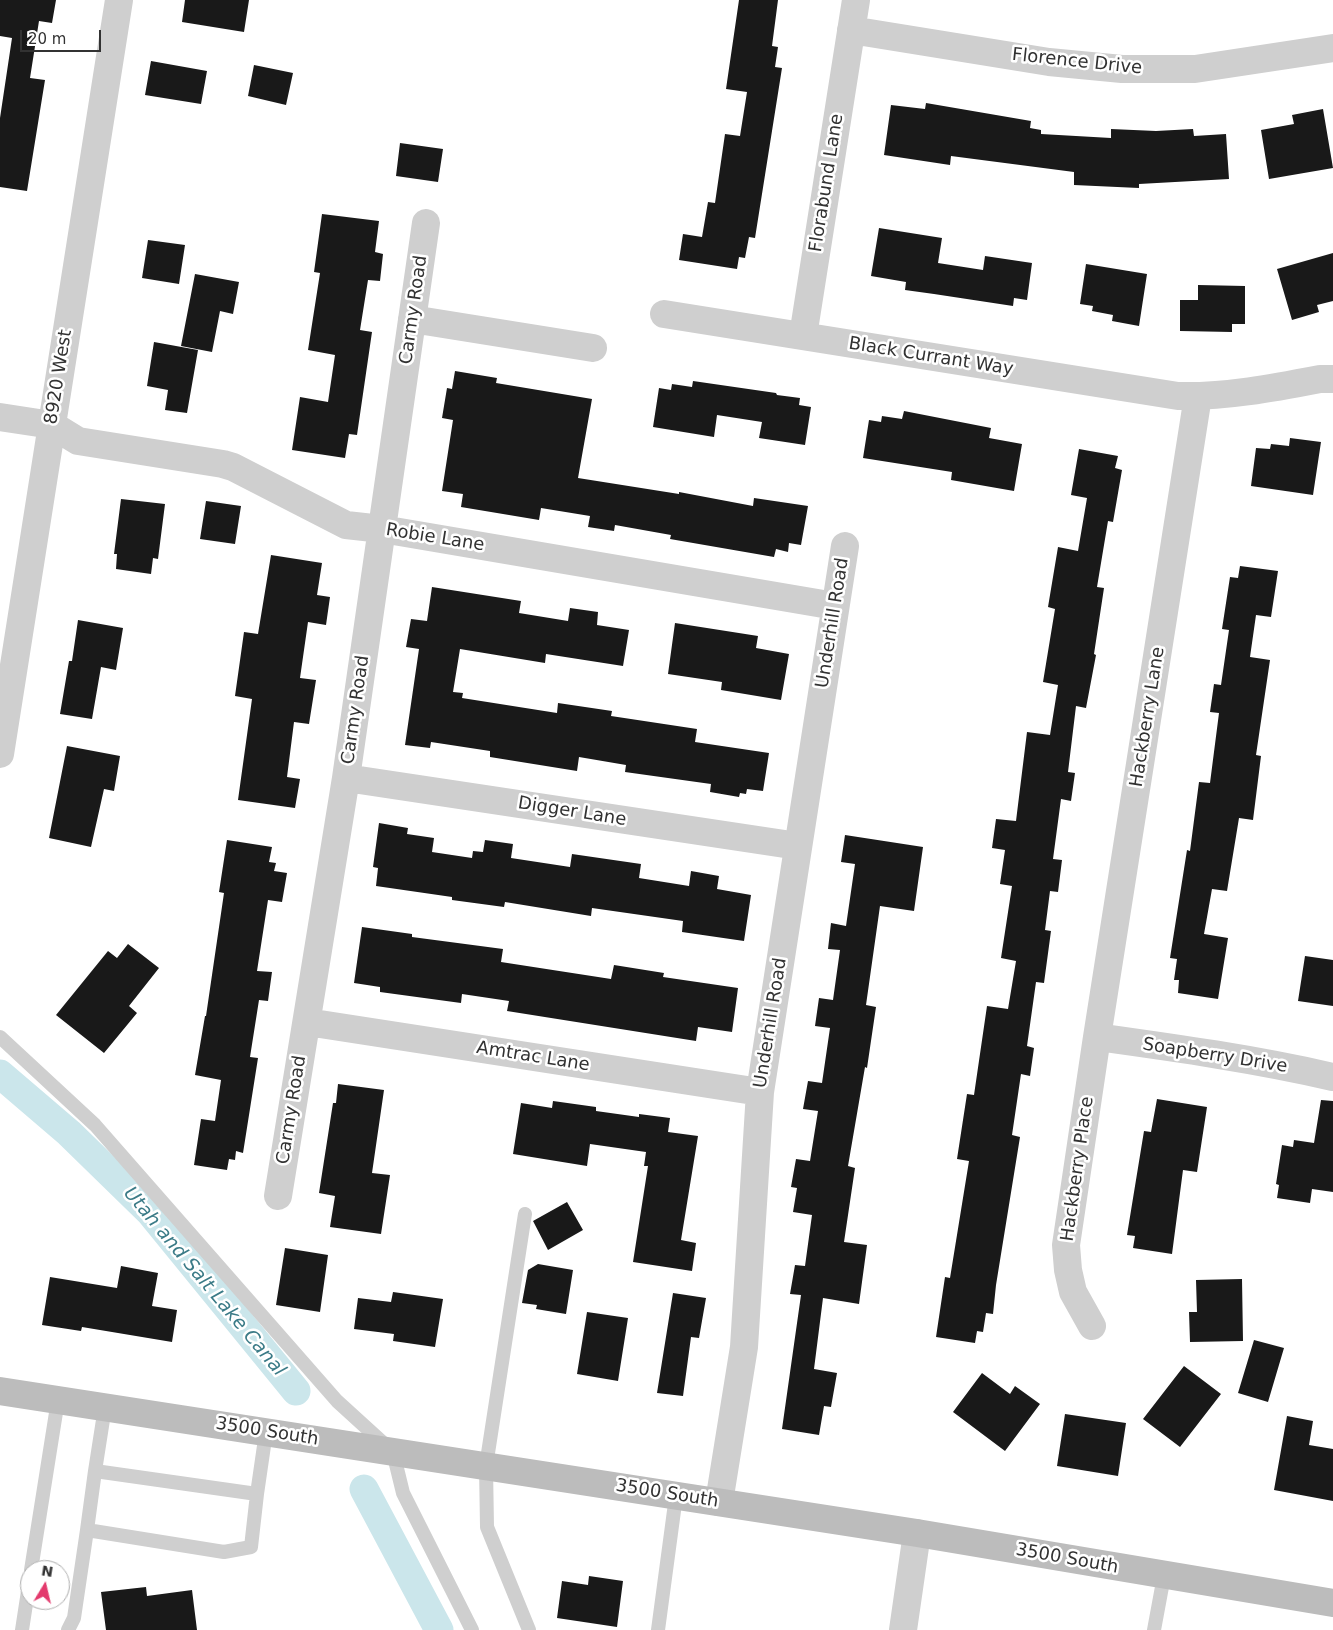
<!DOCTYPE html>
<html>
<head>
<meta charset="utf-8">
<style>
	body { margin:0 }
	#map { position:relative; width:1333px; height:1630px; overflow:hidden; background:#fff; font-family:"DejaVu Sans",sans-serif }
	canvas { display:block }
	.north { position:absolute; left:20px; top:1560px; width:50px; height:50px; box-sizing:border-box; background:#fff; border:1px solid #adadad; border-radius:50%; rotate:9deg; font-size:14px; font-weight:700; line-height:20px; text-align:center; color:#323232 }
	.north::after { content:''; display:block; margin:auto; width:18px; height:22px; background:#e33a6d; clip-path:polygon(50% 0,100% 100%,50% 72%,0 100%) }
	.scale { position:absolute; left:20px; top:30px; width:81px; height:22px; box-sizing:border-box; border:2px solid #323232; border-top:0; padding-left:6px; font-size:15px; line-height:18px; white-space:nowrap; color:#323232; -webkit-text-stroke:4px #fff; paint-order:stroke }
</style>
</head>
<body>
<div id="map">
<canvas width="1333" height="1630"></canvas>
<div class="north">N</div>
<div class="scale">20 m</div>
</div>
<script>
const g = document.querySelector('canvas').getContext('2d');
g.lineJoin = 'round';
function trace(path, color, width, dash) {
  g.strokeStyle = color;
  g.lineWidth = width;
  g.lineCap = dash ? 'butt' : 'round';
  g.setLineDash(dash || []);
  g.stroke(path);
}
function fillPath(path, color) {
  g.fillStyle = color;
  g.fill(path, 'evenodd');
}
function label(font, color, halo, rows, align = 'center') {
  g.font = font + ' "DejaVu Sans",sans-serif';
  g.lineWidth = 5;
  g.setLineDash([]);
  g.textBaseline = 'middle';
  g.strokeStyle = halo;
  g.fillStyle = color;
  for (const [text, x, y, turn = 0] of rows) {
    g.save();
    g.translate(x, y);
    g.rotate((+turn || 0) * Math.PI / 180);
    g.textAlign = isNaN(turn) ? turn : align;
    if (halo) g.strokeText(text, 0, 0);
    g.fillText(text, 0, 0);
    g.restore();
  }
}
const canal = new Path2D(`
	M0,1074L69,1133L150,1212L296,1391
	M364,1489L439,1630`);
const building = new Path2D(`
	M0,0H56L52,23L39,21L30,78L45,80L27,191L0,187V118L12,38L0,36Z
	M185,0H249L244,32L182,22Z
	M739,0H778L772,46L778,47L775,67L782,68L755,238L749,237L745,258L739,257L737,269L679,260L683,234L702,237L708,202L715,203L725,134L740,136L747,92L726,89Z
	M151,61L207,71L201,104L145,95Z
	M254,65L293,73L286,105L248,96Z
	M926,103L1031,121L1030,128L1041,130V134L1111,138V129L1156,131L1193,129L1194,136L1226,134L1229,179L1139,184V188L1074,185V172L951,156L950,165L884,155L891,105L925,109Z
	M1323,109L1333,168L1269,179L1261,130L1294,124L1292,115Z
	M400,143L443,149L438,182L396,176Z
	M322,214L379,221L375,252L383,254L380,281L368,280L360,330L372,332L357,435L349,434L345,458L292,450L300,397L328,402L335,355L308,350L320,273L314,272Z
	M879,228L942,238L938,263L983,270L985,256L1032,263L1027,300L1014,298L1013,306L934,294L905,290L906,282L871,276Z
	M148,240L185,245L179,284L142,278Z
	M1333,253V301L1317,305L1319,312L1292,320L1277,269Z
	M1086,264L1147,274L1139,326L1112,321L1113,315L1092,311L1093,306L1080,304Z
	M195,274L239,282L233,314L220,311L212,352L181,346Z
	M1198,285L1245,286V324H1232V332L1180,331V300H1198Z
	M154,342L198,350L187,413L165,410L168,390L147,386Z
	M455,371L497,378L496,383L592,399L578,478L679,494V492L753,506L754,498L808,506L801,545L789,543L788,552L776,549L774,557L670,539L671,535L615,525L614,531L588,527L590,516L541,508L539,520L461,507L463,494L442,491L453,420L442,418L447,388L452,389Z
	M693,381L776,393L777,395L800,398L799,405L811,407L805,445L759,438L762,422L717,415L714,437L653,427L659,388L671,390L672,384L692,387Z
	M904,411L991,428L989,438L1022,444L1014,491L951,480L952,472L863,458L869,420L881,422L882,416L902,419Z
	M1290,438L1321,442L1313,495L1251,486L1256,448L1270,449L1271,444L1289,446Z
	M1079,449L1118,456L1115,468L1122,470L1113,522L1108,521L1097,587L1104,588L1094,654L1096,655L1086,708L1076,706L1068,772L1075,773L1071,801L1061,799L1053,859L1062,860L1058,892L1050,891L1045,930L1051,931L1044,983L1036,982L1027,1046L1034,1048L1030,1076L1021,1074L1012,1135L1020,1137L996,1285L993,1314L986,1313L983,1332L977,1331L975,1343L936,1337L945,1277L950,1278L969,1161L957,1159L967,1094L974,1095L987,1006L1008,1009L1016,961L1001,958L1012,886L1000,884L1005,850L992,848L996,819L1016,821L1027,732L1050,735L1058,685L1043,682L1055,609L1048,607L1058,547L1078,551L1087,498L1071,495Z
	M121,499L165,504L158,559L153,558L151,574L116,569L117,554H114Z
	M206,501L241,506L235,544L200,539Z
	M271,555L322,563L317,595L330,597L326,625L308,622L300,678L316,680L309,724L294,722L287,777L300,779L295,808L238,800L252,699L235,696L244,632L258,634Z
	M1240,566L1278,571L1271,617L1256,615L1250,657L1270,660L1256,755L1261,756L1253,820L1239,818L1227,891L1212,889L1204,934L1228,938L1218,999L1178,993L1179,980H1174L1177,959L1170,958L1187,850L1190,851L1199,782L1210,783L1219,713L1210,712L1214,684L1221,685L1229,630L1222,629L1230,577L1238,578Z
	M432,587L521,601L519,613L568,621L570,608L598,612L597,625L629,630L623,666L546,654L545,663L460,649L453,692L463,693L462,698L557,713L558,703L612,711L611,716L697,729L695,742L769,753L763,791L747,789L746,794L740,793L739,797L710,792L711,784L625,772L626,765L579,757L577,771L490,757V751L431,742L430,748L405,745L419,649L406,647L411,619L427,621Z
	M78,620L123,628L116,670L101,667L92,719L60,714L69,661H72Z
	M675,623L758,636L756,648L789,654L781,700L721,690L722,682L668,674Z
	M67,746L120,756L114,791L104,789L91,847L49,838Z
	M379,823L408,828L407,834L434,838L432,852L472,858L473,851L483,852L485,840L513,844L511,858L570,867L572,854L641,864L639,878L689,886L691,871L719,876L717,889L751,895L744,941L682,932L683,921L592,908L591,916L505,902L504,907L452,900V897L376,886L378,868L373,867Z
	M845,835L923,847L914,911L880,906L866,1005L876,1007L867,1068L865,1067L848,1166L855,1168L844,1242L867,1245L859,1304L823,1298L814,1369L837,1373L831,1407L824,1406L819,1435L782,1429L801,1295L790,1294L795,1265L805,1266L812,1215L793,1212L797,1188L791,1187L796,1159L810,1161L818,1111L803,1109L808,1081L822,1083L830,1028L815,1026L819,998L833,1000L840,950L828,949L831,923L846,926L855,864L841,862Z
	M227,840L272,847L269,862L276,863L274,871L287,873L282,902L268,900L257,971L272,972L268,1001L259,1000L250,1057L258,1058L243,1153L236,1151L235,1160L229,1159L227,1170L194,1165L201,1119L215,1121L221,1080L195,1075L205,1016H206L224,893L219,892Z
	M362,927L412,934V937L503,949L501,962L611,979L614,965L664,973L663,977L738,988L732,1032L698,1027L696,1041L507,1011L509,1001L462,994L461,1003L380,992V987L354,983Z
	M128,944L159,968L129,1006L137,1013L104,1053L56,1015L108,951L117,958Z
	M1305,956L1333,960V1006L1298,1001Z
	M338,1084L384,1090L372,1173L390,1175L381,1234L330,1227L335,1196L319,1193L333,1103H336Z
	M1157,1099L1207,1107L1197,1172L1183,1170L1172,1254L1133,1248L1135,1236L1127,1235L1144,1131L1151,1132Z
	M1321,1100L1333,1101V1192L1312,1189L1310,1203L1277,1198L1279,1185L1276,1184L1282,1145L1293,1147L1294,1140L1314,1143Z
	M553,1101L596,1107V1111L639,1117V1114L670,1118L668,1132L698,1136L681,1240L696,1243L692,1271L633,1262L648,1166H644L646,1152L590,1144L587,1166L513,1154L521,1103L552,1108Z
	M567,1202L583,1230L548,1250L533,1221Z
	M285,1248L328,1255L320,1312L276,1305Z
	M538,1264L573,1270L566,1314L536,1309L537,1305L522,1303L528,1270Z
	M121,1266L158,1273L152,1306L177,1310L172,1342L82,1327L81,1331L42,1325L50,1277L117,1288Z
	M1242,1279L1243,1341L1190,1342L1189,1312H1197L1196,1280Z
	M393,1292L443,1299L435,1347L393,1341L394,1334L354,1329L358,1298L391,1302Z
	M673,1293L706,1298L699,1338L691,1337L683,1396L657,1393Z
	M587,1312L628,1318L618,1381L577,1374Z
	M1254,1340L1284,1348L1268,1402L1238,1393Z
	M1184,1366L1221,1394L1180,1447L1143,1419Z
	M982,1373L1010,1394L1015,1386L1040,1404L1005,1451L953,1412Z
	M1065,1414L1126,1423L1118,1476L1057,1466Z
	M1287,1416L1313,1421L1309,1445L1333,1449V1501L1274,1490Z
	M589,1576L623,1581L617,1627L557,1618L562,1581L588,1585Z
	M146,1587L147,1596L192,1590L197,1630H106L101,1592Z`);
const lane = new Path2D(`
	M0,1037L95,1125L337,1401L393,1452L403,1493L472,1630
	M525,1214L486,1466L487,1527L529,1630
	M105,1407L95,1471L257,1494L266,1432
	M95,1471L87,1530L224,1552L251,1547L257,1494
	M31,1570L58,1400
	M22,1630L30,1578
	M68,1630L74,1618L87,1530
	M658,1630L676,1496
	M1154,1630L1164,1576`);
const street = new Path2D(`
	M851,30L1049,62L1122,69H1195L1333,48
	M664,314L1178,396C1226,397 1273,388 1320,379H1333
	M412,319L593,348
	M803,336L856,0
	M0,417L52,425L78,441L223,464L233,467L346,525L382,529L835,606
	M0,754L119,0
	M346,778L798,846
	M307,1022L760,1092
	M1097,1037C1176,1048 1255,1059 1333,1077
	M278,1196L346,778L426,223
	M1092,1326L1073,1292L1068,1270L1066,1245L1097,1037L1198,396
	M719,1502L744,1347L760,1092L845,546
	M903,1630L917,1533`);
const secondary = new Path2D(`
	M0,1391L917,1533L1333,1603`);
const streetNames = [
	["Florence Drive",1077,62,6],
	["Florabund Lane",827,183,-81],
	["Carmy Road",414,310,-82],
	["Black Currant Way",931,357,9],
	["8920 West",59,377,-81],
	["Robie Lane",435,538,9],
	["Underhill Road",833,623,-81],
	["Carmy Road",356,710,-82],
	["Hackberry Lane",1148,717,-81],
	["Digger Lane",572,812,9],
	["Underhill Road",771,1023,-81],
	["Soapberry Drive",1215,1056,9],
	["Amtrac Lane",533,1057,9],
	["Carmy Road",292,1110,-81],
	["Hackberry Place",1078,1169,-82],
	["3500 South",267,1432,9],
	["3500 South",667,1494,9],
	["3500 South",1067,1559,10]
];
const waterNames = [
	["Utah and Salt Lake Canal",204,1282,50]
];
trace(canal, '#cbe6eb', 29);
fillPath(building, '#191919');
trace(lane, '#cfcfcf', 14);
trace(street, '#cfcfcf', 28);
trace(secondary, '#bcbcbc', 28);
label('18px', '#323232', '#fff', streetNames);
label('italic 19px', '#3b7b87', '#fff', waterNames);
</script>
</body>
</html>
